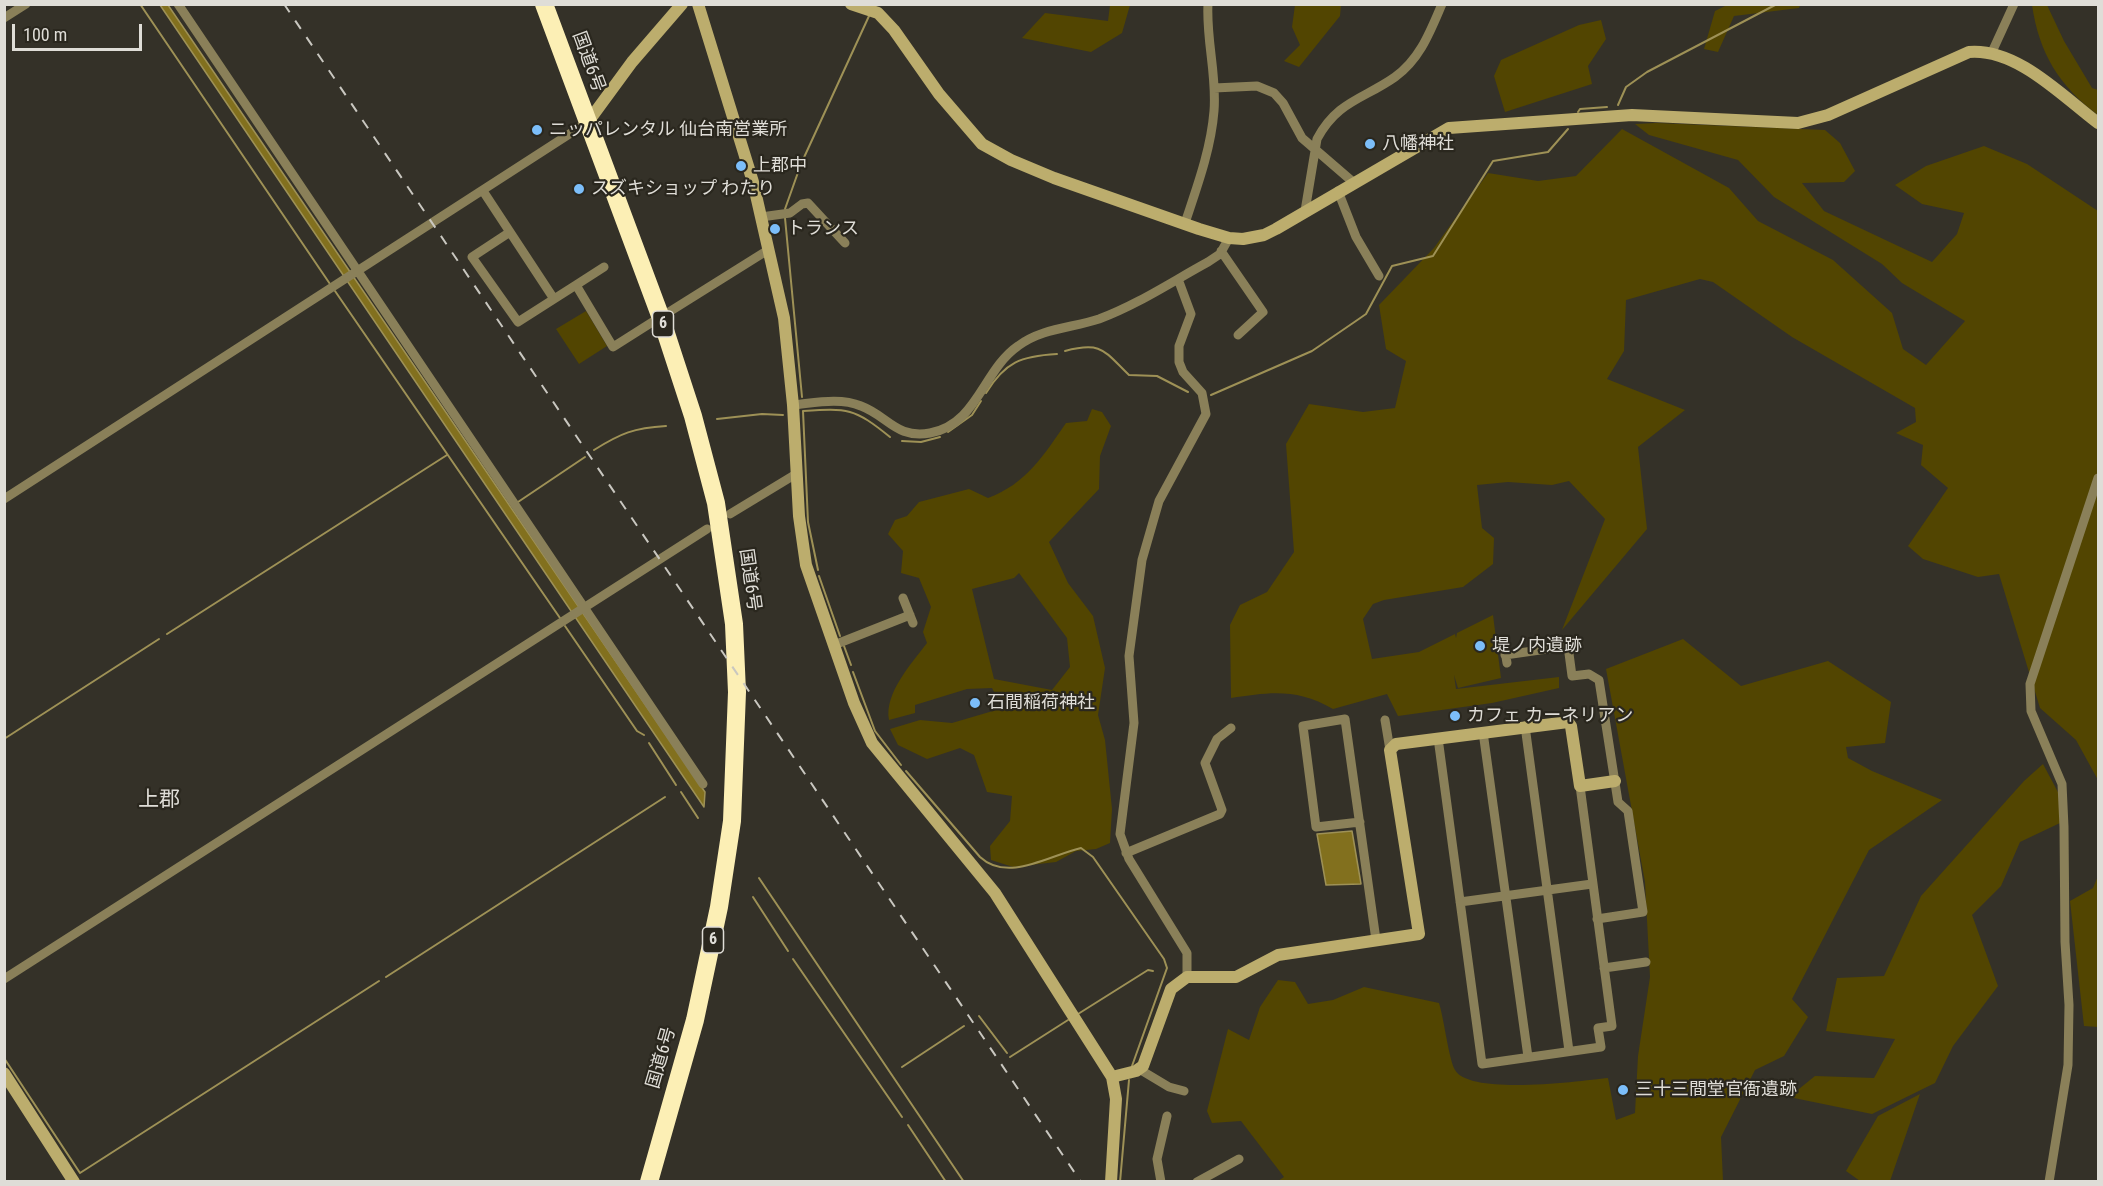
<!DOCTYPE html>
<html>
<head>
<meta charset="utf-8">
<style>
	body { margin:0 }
	#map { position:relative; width:2103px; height:1186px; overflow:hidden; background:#343128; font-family:"Roboto Condensed",sans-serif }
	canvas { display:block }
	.frame { position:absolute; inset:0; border:6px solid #dfddd7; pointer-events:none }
	.scale { position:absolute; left:12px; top:24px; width:130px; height:27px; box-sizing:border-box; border:3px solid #dfddd7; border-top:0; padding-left:8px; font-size:18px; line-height:21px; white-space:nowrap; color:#dfddd7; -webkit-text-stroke:4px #2a271e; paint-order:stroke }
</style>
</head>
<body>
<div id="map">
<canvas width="2103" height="1186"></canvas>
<div class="frame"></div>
<div class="scale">100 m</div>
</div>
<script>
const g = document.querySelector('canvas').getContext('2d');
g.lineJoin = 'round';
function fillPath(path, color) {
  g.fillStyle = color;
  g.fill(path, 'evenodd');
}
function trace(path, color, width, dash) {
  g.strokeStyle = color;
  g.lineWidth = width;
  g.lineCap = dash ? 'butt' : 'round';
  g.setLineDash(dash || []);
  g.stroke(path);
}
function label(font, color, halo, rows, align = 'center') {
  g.font = font + ' "Roboto Condensed","Noto Sans JP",sans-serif';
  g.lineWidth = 4.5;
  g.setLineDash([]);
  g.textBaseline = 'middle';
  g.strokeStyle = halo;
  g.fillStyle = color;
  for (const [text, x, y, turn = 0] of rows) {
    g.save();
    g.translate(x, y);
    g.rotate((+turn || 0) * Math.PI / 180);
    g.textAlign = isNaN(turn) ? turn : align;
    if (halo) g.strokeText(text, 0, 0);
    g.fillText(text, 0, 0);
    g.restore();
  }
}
const green = new Path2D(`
	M1729,4H1800V5L1799,8L1734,16L1718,52L1704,49L1715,11Z
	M1110,5H1130L1122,33L1091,52L1022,38L1045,13L1108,21Z
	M1295,5H1341L1340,16L1299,67L1284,61L1300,45L1292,27Z
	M2032,5H2047L2064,41L2092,88L2098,90V115C2059,86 2039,53 2032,5Z
	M1601,20L1606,39L1588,66L1592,84L1505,112L1494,76L1501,60L1579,25Z
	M1656,123L1825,130L1840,143L1855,171L1844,182L1802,183L1824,211L1932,262L1957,234L1964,213L1922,204L1895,185L1926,166L1984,146L2027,164L2098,211V780L2076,740L2040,708L1999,574L1978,577L1923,559L1908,546L1948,488L1921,465L1923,445L1896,433L1916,422L1915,408L1792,337L1713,282L1700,279L1626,300L1624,351L1607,379L1685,410L1638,447L1647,529L1562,630L1605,519L1569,481L1552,485L1508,482L1477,485L1482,528L1494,538L1493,564L1463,587L1384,600L1373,604L1363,619L1372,659L1419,652L1455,634L1456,638L1457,633L1493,615L1501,678L1458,688L1454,675L1456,689L1559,677V688L1492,703L1398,716L1387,694L1333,709C1297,688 1270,692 1231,698L1230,625L1240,605L1267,592L1294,552L1286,444L1309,404L1363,412L1395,408L1406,361L1386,349L1379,305L1434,248L1488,173L1538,181L1576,176L1622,129L1729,188L1758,221L1833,260L1892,313L1903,349L1926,365L1965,321L1902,283L1882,264L1774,197L1738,160L1649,135L1635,124Z
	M586,311L607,346L579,364L556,329Z
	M1092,409L1102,412L1111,426L1100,456L1099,489L1049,542L1068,583L1093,616L1105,668L1098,715L1105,740L1112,809L1110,843L1096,849L1076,851L1056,862L1013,867L991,860L990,846L1010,821L1012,796L987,792L974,755L960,748L927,759L898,745L890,729L920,720L952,723L1003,708L992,688L967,689L915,705V713L889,720C884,693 912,663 927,643L923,632L931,607L919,578L901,573L903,551L888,534L895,520L907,516L919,502L969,489L988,498C1026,484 1044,455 1066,423L1087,421ZM1019,573L1067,638L1070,667L1052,690L994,679L972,589L1014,578Z
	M1683,639L1741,686L1828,661L1891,702L1885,743L1846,747L1848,758L1872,771L1942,800L1869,850L1792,999L1808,1017L1784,1056L1755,1070L1721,1137L1723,1181H1278L1284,1177L1241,1121L1212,1123L1207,1111L1228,1029L1249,1040L1260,1007L1278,980L1295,982L1308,1004L1333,1000L1364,987L1439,1003C1444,1019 1449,1060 1455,1070C1470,1096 1580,1081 1608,1078L1616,1120L1635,1113L1638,1056L1650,977L1645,882L1606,669Z
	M2043,764L2059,794L2060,823L2020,842L2001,886L1972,915L1998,986L1953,1046L1935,1083L1872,1114L1789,1097L1815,1076L1874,1078L1895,1039L1826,1031L1837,978L1884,976L1921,896L2024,781Z
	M2098,876V1027L2084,1026L2070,901L2093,888Z
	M1920,1094L1890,1181H1860L1846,1171L1878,1116Z`);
const water = new Path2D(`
	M160,5H168L705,792L704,807Z
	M1352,831L1361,884L1326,885L1317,834Z`);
const stream = new Path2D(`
	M140,4L330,284
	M873,5V4
	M1618,105L1626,87L1647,72L1777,4
	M1578,112L1580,109L1607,107
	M785,209L801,164L869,16
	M785,218L802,397
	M335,291L560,618
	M1065,351C1102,341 1104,351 1129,375L1157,376L1188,392
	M986,393C1005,362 1021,356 1057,354
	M1211,395L1312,351L1353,323L1366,314L1392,266L1433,256L1493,161L1548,152L1568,129
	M717,419L762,414L783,415
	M948,432L972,415L981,401
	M902,441L921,442L940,437
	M594,450C621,433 634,428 666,426
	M518,502L585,457
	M818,570L808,522L803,411C848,408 854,408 890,437
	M819,576L840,636
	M565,626L637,731L644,735
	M167,634L447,455
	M844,646L851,665
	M853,672L875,731L901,765
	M4,739L159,639
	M649,743L676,785
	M906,771L980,857C1008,883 1050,855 1081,848L1093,857L1164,959L1167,968L1132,1066
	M681,792L698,818
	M759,878L964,1182
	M753,897L788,951
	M793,959L902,1117
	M386,977L665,797
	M1078,1014L1148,970L1153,971
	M979,1016L1007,1053
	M1010,1057L1068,1020
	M4,1058L80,1173L379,981
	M902,1067L964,1026
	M908,1125L946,1182
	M1120,1182L1129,1080`);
const street = new Path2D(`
	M178,4L703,784
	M4,18L26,4
	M1992,52L2014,4
	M1214,88L1257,86L1274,93L1283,103L1302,138L1353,182
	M483,191L554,299L576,285L613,347L654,321
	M1338,191L1356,237L1379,276
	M1305,211L1317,139C1337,101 1364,99 1395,77C1420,59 1430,32 1442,4
	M761,217L790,213L802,204L808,203L845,243
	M1185,223C1197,187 1211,149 1214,111C1217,75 1206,40 1208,4
	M510,232L472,257L518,322L554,299
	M1221,251L1263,312L1238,335
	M1178,279L1191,314L1179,346V362L1183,372L1202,393L1206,414L1159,501L1142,560L1129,656L1134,723L1120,834L1129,859L1187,953V977
	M576,285L604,267
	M669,312L768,250
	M793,405C814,403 840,397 861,406C888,416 896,439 930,433C977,425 983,370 1018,346C1042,328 1072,328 1099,319C1137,305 1173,281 1208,262L1220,254L1229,238
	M4,499L588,122
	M730,514L796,474
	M903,598L913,623
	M834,645L910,615
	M1504,645L1507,663
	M1505,655L1568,646L1572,676L1589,674L1599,680L1618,802L1628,811L1643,912L1597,919
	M1385,720L1390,750
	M1525,726L1569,1051
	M1483,732L1528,1057
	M1438,738L1482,1064L1601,1047L1598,1028L1612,1026L1580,786
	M1360,822L1316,827L1303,726L1345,719L1376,940
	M1126,853L1220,814L1222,810L1205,763L1217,739L1231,728
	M1460,902L1592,884
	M1604,968L1646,962
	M4,979L707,529
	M1139,1069L1169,1087L1184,1091
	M1161,1182L1157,1159L1167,1116
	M1197,1182L1239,1159
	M2049,1182L2068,1065L2069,1005L2065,942L2064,827L2062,784L2031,711L2030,684L2098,478`);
const secondary = new Path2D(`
	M698,4L753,182L784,318L793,405L799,516L806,565L854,703L872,743L995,893L1112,1077L1116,1099L1111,1182
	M851,4L878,13L894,30L939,94L982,144L1011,160L1054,178L1199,229L1229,238L1243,239L1264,235L1276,229L1449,128L1632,115L1798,123L1828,115L1969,52C2017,48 2062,96 2098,123
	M588,122L632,62L682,4
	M4,1073L74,1182
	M1112,1077L1136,1071L1143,1066L1171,989L1187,977H1236L1278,955L1419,934L1390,750L1396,744L1568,722L1571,726L1580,786L1615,781`);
const highway = new Path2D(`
	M544,4L661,318L693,416L716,503L734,624L737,692L732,821L719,907L695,1020L649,1182`);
const rail = new Path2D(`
	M284,4L1081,1182`);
const markers = [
	[537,130,6,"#7cbef9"],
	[1370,144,6,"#7cbef9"],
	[741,166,6,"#7cbef9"],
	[579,189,6,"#7cbef9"],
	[775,229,6,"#7cbef9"],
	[1480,646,6,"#7cbef9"],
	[975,703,6,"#7cbef9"],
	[1455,716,6,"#7cbef9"],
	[1623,1090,6,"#7cbef9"]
];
const shields = [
	[663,324,21],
	[713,940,21]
];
const shieldNames = [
	["6",663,324],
	["6",713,940]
];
const streetNames = [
	["国道6号",588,62,70],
	["国道6号",749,580,82],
	["国道6号",662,1058,-74]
];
const poiNames = [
	["ニッパレンタル 仙台南営業所",549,130],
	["八幡神社",1382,144],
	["上郡中",753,166],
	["スズキショップ わたり",591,189],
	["トランス",787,229],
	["堤ノ内遺跡",1492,646],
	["石間稲荷神社",987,703],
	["カフェ カーネリアン",1467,716],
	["三十三間堂官衙遺跡",1635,1090]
];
const quarterNames = [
	["上郡",159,801]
];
fillPath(green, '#524501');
fillPath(water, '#82701e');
trace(water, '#9e9156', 1.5);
trace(stream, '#9e9156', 2);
trace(street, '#8a8059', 9);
trace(secondary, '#bcad6d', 12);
trace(highway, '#fcefb5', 18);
trace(rail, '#c9c7c0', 2, [10, 10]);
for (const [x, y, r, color] of markers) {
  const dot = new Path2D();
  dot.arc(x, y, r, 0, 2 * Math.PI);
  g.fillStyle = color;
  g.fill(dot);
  trace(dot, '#2a271e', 2);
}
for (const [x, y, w] of shields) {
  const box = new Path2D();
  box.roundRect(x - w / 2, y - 13, w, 26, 4.5);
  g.fillStyle = '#2a271e';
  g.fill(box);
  trace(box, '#dfddd7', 1.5);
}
label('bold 16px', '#dfddd7', null, shieldNames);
label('18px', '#dfddd7', '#2a271e', streetNames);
label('18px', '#dfddd7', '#2a271e', poiNames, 'left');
label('21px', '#dfddd7', '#2a271e', quarterNames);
</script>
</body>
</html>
